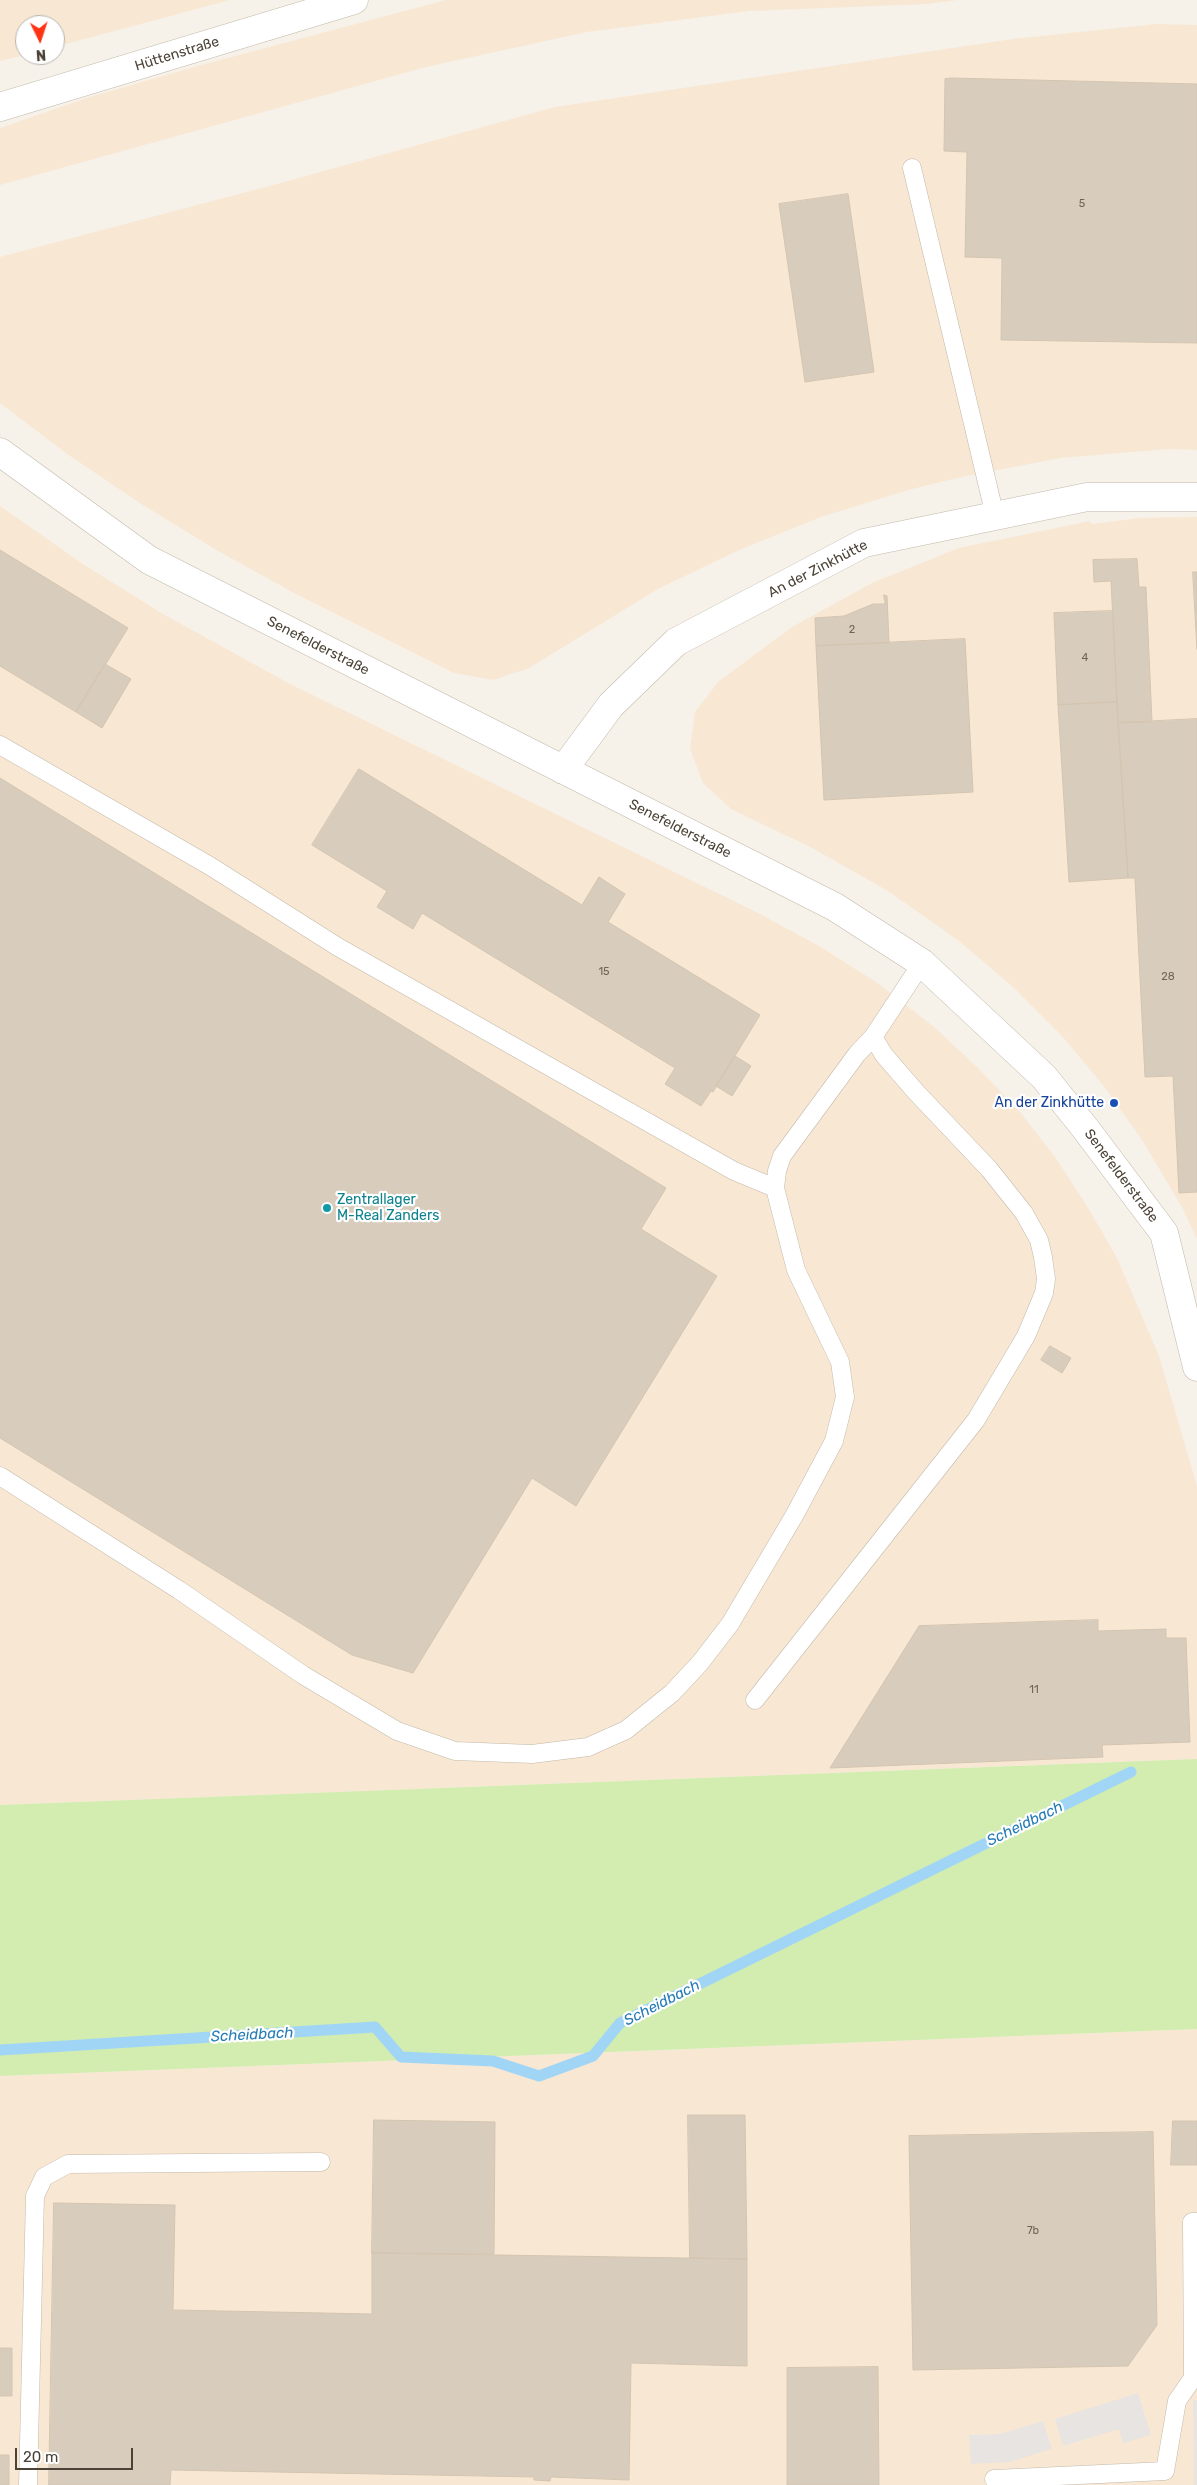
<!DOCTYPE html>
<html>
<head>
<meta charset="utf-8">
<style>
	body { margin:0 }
	#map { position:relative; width:1197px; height:2485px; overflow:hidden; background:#f6f1e9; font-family:Rubik,sans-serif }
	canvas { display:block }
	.north { position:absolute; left:15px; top:15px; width:50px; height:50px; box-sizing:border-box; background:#fff; border:1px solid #b7b3af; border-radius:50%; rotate:176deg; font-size:14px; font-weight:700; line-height:20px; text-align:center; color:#4a4236 }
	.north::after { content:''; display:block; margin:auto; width:18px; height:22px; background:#ff3416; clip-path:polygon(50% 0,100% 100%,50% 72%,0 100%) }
	.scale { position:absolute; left:15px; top:2448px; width:118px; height:22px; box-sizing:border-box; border:2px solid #4a4236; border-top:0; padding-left:6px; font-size:15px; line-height:18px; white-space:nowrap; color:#4a4236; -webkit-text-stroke:4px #fff; paint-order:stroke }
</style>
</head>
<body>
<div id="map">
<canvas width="1197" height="2485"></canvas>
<div class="north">N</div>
<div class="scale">20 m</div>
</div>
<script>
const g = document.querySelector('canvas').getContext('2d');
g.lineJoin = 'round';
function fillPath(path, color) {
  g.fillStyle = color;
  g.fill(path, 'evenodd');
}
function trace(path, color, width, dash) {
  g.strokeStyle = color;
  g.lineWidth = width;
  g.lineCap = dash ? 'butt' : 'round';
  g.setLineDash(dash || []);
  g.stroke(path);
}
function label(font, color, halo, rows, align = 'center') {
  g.font = font + ' Rubik,sans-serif';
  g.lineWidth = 4.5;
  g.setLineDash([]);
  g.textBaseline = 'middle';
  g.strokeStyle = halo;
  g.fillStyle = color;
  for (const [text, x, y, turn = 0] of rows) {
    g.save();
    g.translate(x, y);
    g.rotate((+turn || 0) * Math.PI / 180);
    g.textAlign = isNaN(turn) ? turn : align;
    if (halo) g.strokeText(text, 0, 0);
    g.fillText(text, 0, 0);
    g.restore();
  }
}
const commercial = new Path2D(`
	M0,0H230L55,47V25H25V55L0,61Z
	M446,0H957L927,4L749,11L587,32L426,67L0,185V128L87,98L194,67Z
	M1156,24L1197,25V450L1168,449L1061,458L966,476L908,490L821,517L739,550L658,589L529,668L493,680L454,673L296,594L218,551L143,505L67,454L0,403V257L277,184L555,107L1013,39Z
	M0,506L86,566L163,614L290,684L758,913L819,946L879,984L934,1027L978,1068L1020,1112L1055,1157L1087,1206L1117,1258L1159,1356L1197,1486V1759L0,1805Z
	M1197,517V1239L1183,1209L1144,1143L1107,1090L1062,1036L1013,987L959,941L888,891L812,848L731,809L703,783L690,749L695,712L718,682L792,627L872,583L959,548L1090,521L1091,524L1140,518Z
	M1197,2029V2485H0V2076Z`);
const green = new Path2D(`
	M1197,1759V2029L0,2076V1805Z`);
const parking = new Path2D(`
	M1138,2393L1151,2435L1123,2443L1119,2429L1063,2446L1055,2419Z
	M1193,2400H1197V2485H1194Z
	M1043,2421L1052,2449L1009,2462L971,2464L969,2435L1000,2434Z`);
const stream = new Path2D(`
	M0,2050L375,2027L401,2057L493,2061L539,2076L593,2056L620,2023L1131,1772`);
const building = new Path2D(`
	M951,78L1197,84V343L1001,340L1002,258L965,257L967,152L944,151L945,79Z
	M848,194L874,372L805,382L779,204Z
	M0,550L128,628L76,712L0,666Z
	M1137,559L1139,587H1146L1152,722L1118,723L1111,581L1094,582L1093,560Z
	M1193,572H1197V649Z
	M884,595L887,596L889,643L816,646L815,618L844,616L873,604H885Z
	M1113,611L1117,702L1058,705L1054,613Z
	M965,639L973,792L824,800L816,646Z
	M105,664L131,679L102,728L76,712Z
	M1117,702L1128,878L1069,882L1058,705Z
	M1197,719V1192L1179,1193L1173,1076L1145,1077L1135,878H1128L1118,723Z
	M359,769L582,905L599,877L625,894L608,922L760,1015L713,1092L711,1091L701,1106L665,1084L675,1068L422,913L413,929L377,907L387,891L312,845Z
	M0,778L666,1188L641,1229L717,1276L576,1506L532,1478L413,1673L352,1655L0,1438Z
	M735,1056L751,1066L732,1096L716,1086Z
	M1050,1346L1071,1358L1062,1373L1041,1360Z
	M1098,1620V1631L1166,1629V1638H1186L1190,1742L1102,1745L1103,1757L830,1768L919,1626Z
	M688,2115H745L747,2259L690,2258Z
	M374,2120L495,2122L494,2254L372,2253Z
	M1173,2121H1197V2165H1171Z
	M1153,2132L1157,2325L1128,2366L913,2370L909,2136Z
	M54,2203L175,2205L173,2310L372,2314V2253L747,2259V2366L631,2363L629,2480L551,2477L550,2481L534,2480V2477L171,2470L170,2485H49Z
	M0,2348H12V2396H0Z
	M878,2367L879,2485H787V2368Z
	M0,2455H9V2485H0Z`);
const lane = new Path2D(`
	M912,168L995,516
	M0,745L210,866L338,947L734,1171L775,1188
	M0,1476L179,1590L303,1675L397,1731L455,1751L532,1754L588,1747L626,1730L672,1693L700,1663L730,1624L794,1516L834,1441L845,1397L840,1362L796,1270L775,1188L777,1171L782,1156L857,1054L873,1037
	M755,1700L976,1420L1026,1336L1044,1293L1046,1279L1043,1257L1039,1240L1024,1213L989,1169L916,1092L884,1055L873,1037L922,963
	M994,2479L1165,2471L1177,2401L1193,2378L1192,2222H1197
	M28,2485L35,2196L44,2177L68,2164L321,2162`);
const street = new Path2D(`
	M0,107L354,0
	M0,452L149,560L835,907L922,963L1044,1077L1085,1128L1164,1233L1197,1367
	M563,770L611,705L676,642L864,543L1087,497H1197`);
const markers = [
	[1114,1103,5,"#1a4fb4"],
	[327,1208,5,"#0f9aa8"]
];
const numberNames = [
	["5",1082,204],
	["2",852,630],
	["4",1085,658],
	["15",604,972],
	["28",1168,977],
	["11",1034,1690],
	["7b",1033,2231]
];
const streetNames = [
	["Hüttenstraße",177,54,-17],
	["An der Zinkhütte",818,569,-27],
	["Senefelderstraße",318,646,27],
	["Senefelderstraße",680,829,27],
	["Senefelderstraße",1121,1176,53]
];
const transitNames = [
	["An der Zinkhütte",1104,1103]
];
const cultureNames = [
	["Zentrallager",337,1200],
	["M-Real Zanders",337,1216]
];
const waterNames = [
	["Scheidbach",1025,1824,-26],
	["Scheidbach",662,2003,-27],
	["Scheidbach",252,2035,-3]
];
fillPath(commercial, '#f8e8d3');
fillPath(green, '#d2edaf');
fillPath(parking, '#e7e4e1');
trace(stream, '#a1d5f6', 11);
fillPath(building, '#d8cdbd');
trace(building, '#d4c5b0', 1);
trace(lane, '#c2b9aa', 19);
trace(street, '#c2b9aa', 29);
trace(lane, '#fff', 18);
trace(street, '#fff', 28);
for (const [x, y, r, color] of markers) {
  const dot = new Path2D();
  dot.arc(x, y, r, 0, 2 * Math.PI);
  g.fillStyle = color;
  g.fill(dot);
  trace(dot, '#fff', 2);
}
label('11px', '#6e6558', null, numberNames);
label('14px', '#4a4236', '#fff', streetNames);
label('14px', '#164399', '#fff', transitNames, 'right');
label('14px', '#0d838f', '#fff', cultureNames, 'left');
label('italic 15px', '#257cb7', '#fff', waterNames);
</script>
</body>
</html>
